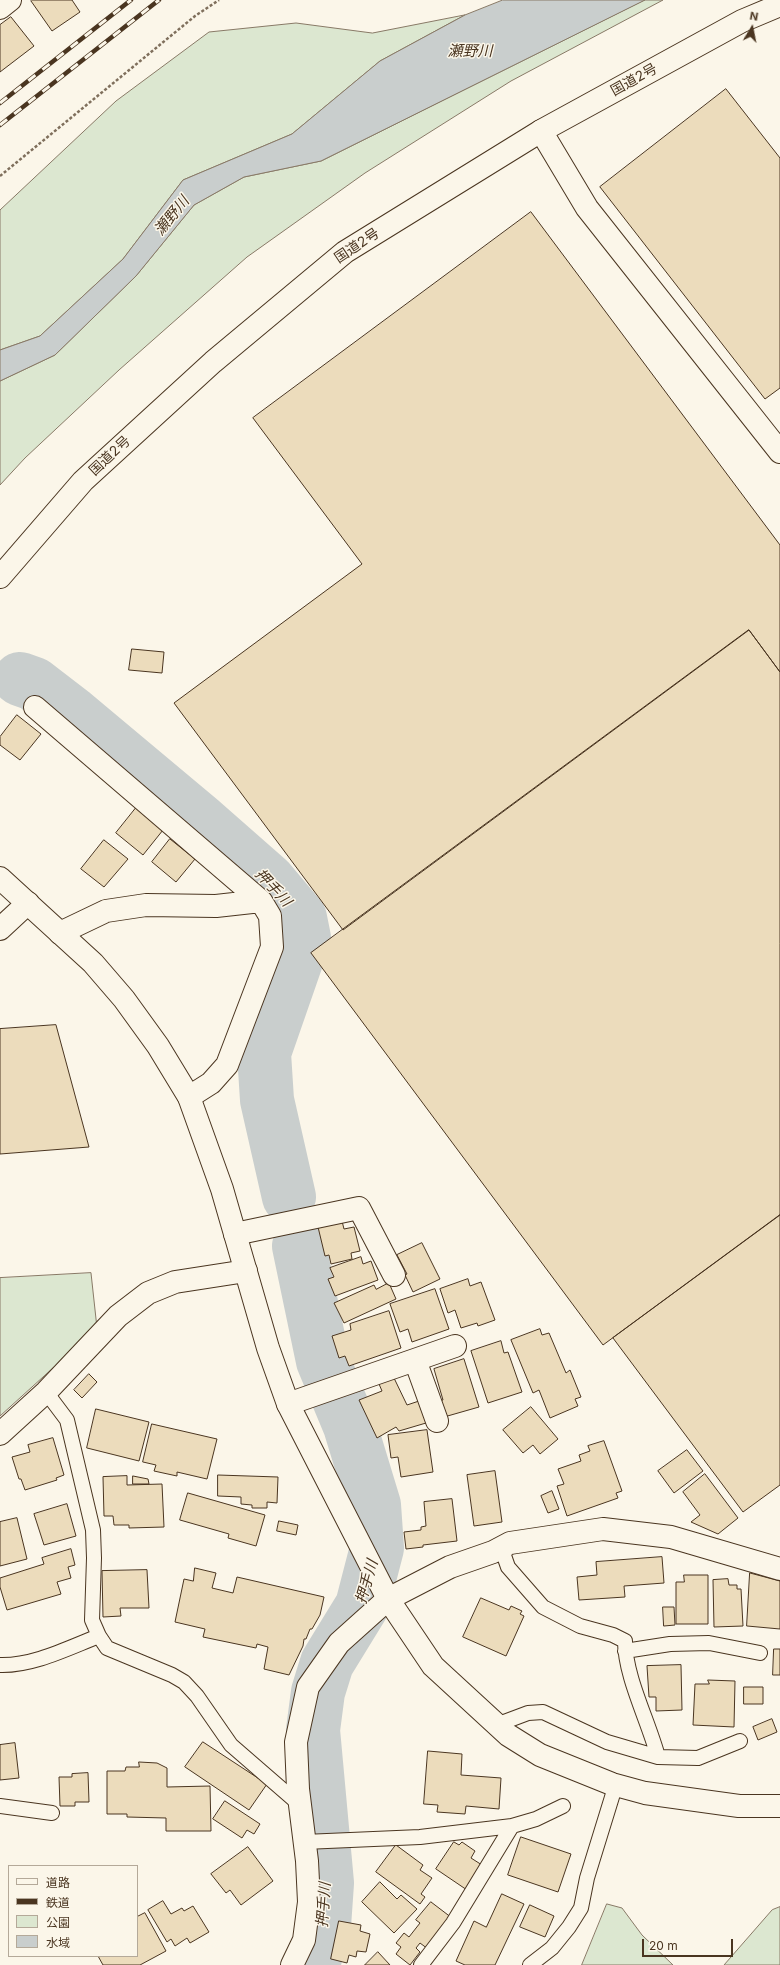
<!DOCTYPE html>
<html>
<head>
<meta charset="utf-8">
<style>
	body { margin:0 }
	#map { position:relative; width:780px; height:1965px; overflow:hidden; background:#fbf6e9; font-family:Inter,"Noto Sans JP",sans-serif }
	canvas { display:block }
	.legend { position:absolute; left:8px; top:1865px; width:130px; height:92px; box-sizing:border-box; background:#fbf6e9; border:1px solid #b4a999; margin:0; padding:5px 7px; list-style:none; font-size:12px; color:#4a3520 }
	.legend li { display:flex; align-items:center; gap:8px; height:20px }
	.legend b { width:20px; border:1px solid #b4a999 }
	.north { position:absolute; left:732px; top:8px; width:40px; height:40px; -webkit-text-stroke:3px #fbf6e9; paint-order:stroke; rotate:10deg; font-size:11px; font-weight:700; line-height:16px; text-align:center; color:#4a3520 }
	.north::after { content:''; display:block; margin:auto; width:14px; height:18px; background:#4a3520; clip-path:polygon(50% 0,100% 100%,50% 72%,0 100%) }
	.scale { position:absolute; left:642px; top:1939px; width:91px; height:18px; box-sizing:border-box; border:2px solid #4a3520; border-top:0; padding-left:5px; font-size:12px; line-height:14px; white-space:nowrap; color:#4a3520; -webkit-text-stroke:3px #fbf6e9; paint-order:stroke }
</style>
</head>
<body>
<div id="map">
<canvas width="780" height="1965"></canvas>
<ul class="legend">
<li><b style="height:5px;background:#fbf6e9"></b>道路</li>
<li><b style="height:5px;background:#4a3520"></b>鉄道</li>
<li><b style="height:11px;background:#dce7d0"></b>公園</li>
<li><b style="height:11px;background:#c9cecd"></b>水域</li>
</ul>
<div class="north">N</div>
<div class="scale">20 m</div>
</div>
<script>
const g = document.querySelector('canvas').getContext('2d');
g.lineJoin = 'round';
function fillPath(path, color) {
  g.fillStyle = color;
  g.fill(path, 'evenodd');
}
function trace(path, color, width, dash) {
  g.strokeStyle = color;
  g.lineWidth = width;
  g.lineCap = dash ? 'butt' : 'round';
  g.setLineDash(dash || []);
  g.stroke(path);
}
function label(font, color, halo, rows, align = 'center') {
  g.font = font + ' Inter,"Noto Sans JP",sans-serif';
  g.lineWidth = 3;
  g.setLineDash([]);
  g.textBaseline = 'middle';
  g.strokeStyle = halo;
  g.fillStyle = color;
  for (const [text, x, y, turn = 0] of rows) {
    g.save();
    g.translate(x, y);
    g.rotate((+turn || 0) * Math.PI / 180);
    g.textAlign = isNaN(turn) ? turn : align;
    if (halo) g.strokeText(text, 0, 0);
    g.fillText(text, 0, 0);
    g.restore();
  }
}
const green = new Path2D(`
	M645,0H663L511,81L365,173L247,257L119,370L25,458L0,485V381L55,355L136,276L194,205L244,177L321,161Z
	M465,15L380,61L292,134L183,180L123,259L40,336L0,350V210L116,101L209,32L296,23L372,33Z
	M91,1273L97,1328L0,1416V1278Z
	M607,1904L622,1908L642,1935L673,1965H582Z
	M780,1907V1965H724L772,1910Z`);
const water = new Path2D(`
	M503,0H645L321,161L244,177L194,205L136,276L55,355L0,381V350L40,336L123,259L183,180L292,134L380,61L465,15Z`);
const river = new Path2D(`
	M20,679L34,684L73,714L202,822L268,880L300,918L304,938L264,1053L267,1100L289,1197
	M299,1246L323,1361L350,1426L374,1505L377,1548L362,1606L327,1663L318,1692L313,1730L327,1883L324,1926L313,1965`);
const building = new Path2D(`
	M32,0H72L80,12L52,31L31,1Z
	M11,17L34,46L0,72V25Z
	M726,89L780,158V388L765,399L600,187Z
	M531,212L780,545V672L749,630L343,930L174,703L362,564L253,418Z
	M749,630L780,672V1215L603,1345L311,953Z
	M132,649L164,652L162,673L129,670Z
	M17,715L41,734L20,760L0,745V737Z
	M136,808L163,830L143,855L116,833Z
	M170,839L195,859L176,882L152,862Z
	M104,840L128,859L104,887L81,869Z
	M56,1025L89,1147L0,1154V1029Z
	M780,1215V1485L743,1512L613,1338Z
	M342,1221L344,1229L354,1227L360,1251L351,1253L352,1259L331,1264L329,1255L325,1256L318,1227Z
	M422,1243L440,1279L413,1292L405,1275L407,1274L397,1255Z
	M361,1257L363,1264L371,1261L378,1280L335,1296L328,1279L334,1277L330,1268Z
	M468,1279L470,1286L481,1282L495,1320L478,1326L477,1323L461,1328L455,1310L448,1313L440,1289Z
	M389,1283L396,1299L344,1323L334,1303L374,1285L376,1289Z
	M435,1289L449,1329L412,1342L408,1329L400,1332L390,1304Z
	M389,1311L401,1348L349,1366L345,1356L339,1358L332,1336L351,1330L350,1324Z
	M540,1329L542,1335L549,1333L566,1373L570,1370L581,1397L575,1399L578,1406L550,1418L539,1390L533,1393L511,1340Z
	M501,1341L504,1353L508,1352L522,1392L488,1403L471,1351Z
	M464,1359L479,1407L444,1417L439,1401L443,1400L434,1369Z
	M89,1374L97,1382L82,1398L74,1390Z
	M394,1378L407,1405L419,1401L426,1423L399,1431L396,1427L377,1438L359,1400L382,1391L379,1384Z
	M531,1407L558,1439L540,1454L533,1445L523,1453L503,1430Z
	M96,1409L149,1422L139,1461L87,1448Z
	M152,1424L217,1439L207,1479L177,1472V1476L154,1471L156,1465L143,1462Z
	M427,1430L433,1472L401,1477L398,1457L391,1458L388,1435Z
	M53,1438L64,1475L56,1478L57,1480L25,1490L21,1479H19L12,1457L30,1452L28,1445Z
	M604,1441L622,1491L616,1493L618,1498L567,1516L557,1486L564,1484L558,1469L581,1461L579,1455L590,1451L588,1446Z
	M687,1450L703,1471L674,1493L658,1471Z
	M495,1471L502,1522L474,1526L467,1475Z
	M705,1474L738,1518L718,1534L691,1522L700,1515L683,1492Z
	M218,1475L278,1477L277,1503L267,1502V1508H252V1505L241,1504V1497L218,1496Z
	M127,1476V1485L162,1484L164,1527L129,1528V1525H114L113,1516H104L103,1477Z
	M133,1476L148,1479L149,1484H133Z
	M552,1491L559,1509L548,1513L541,1496Z
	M188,1493L265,1515L256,1546L228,1538L229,1534L180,1520Z
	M452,1499L457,1541L423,1545V1547L406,1549L404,1532L421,1530V1527L426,1526L424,1502Z
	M67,1504L76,1536L44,1545L34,1514Z
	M17,1518L27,1559L0,1566V1522Z
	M279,1521L298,1525L296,1535L277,1531Z
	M71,1549L75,1565L68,1567L71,1578L57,1582L61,1594L7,1610L0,1587V1578L44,1564L42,1558Z
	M662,1557L664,1583L624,1586L625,1597L579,1600L577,1577L597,1575L596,1562Z
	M195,1568L216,1573L212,1588L233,1593L237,1577L324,1597L320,1615L312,1629H310L306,1639H304L303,1646L289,1675L264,1669L268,1647L257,1644L256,1648L203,1637L205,1629L175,1622L184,1579L193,1581Z
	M147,1570L149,1608H120L121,1616L103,1617L102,1571Z
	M750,1573L780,1581V1629L747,1626Z
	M684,1575H708V1624H676V1582H684Z
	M728,1579L729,1585H737V1589H741L743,1626L714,1627L713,1580Z
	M481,1598L509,1610L511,1606L522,1611L520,1614L524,1616L506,1656L463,1637Z
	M663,1607H674L675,1625L664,1626Z
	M774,1649H780V1675H773Z
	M681,1665L682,1710L656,1711V1697H649L647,1666Z
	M708,1680L735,1681L734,1727L693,1725L695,1684H709Z
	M744,1687H763V1704H744Z
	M772,1719L777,1732L758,1740L753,1727Z
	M203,1742L267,1784L249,1810L185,1767Z
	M15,1743L19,1778L0,1780V1745Z
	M428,1751L462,1754L461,1775L501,1778L499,1809L466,1806L465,1814L437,1812L438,1805L424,1804Z
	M139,1762L157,1763L167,1768V1787L210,1786L211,1831H166V1818L127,1817V1814H107V1771H125L126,1767H139Z
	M88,1773L89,1802H75V1806H60L59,1777H72V1774Z
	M225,1801L260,1824L254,1834L247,1830L242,1838L213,1819Z
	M521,1837L571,1854L558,1892L508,1875Z
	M454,1842L459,1845L462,1842L475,1851L471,1858L482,1865L467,1890L436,1869Z
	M396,1845L423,1865L420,1870L432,1878L421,1894L425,1897L420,1904L376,1872Z
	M248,1847L273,1881L241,1905L230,1890L226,1893L211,1874Z
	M380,1882L397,1899L401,1895L417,1909L394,1933L362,1902Z
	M502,1894L524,1904L495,1965H465L456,1961L474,1921L486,1927Z
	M163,1901L171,1914L182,1908L184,1911L193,1906L209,1932L190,1943L187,1938L175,1946L171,1939L167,1942L148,1910Z
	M431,1902L452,1918L428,1949L420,1943L416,1948L420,1952L410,1965L396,1954L401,1947L396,1943L404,1933L409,1937L420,1923L416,1920Z
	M530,1905L554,1916L545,1937L520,1927Z
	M145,1913L166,1951L140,1965H103L98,1956H137V1917Z
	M339,1921L361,1925L360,1931L370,1934L366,1952L357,1951L356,1957L349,1955L347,1963L331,1959Z
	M378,1952L390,1965H365Z`);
const path = new Path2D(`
	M0,176L195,16L219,0`);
const service = new Path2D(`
	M46,1392L67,1420L93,1530L94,1558L92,1620L99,1636L107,1648L172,1675L184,1682L197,1696L231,1745L299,1804
	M501,1547L508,1567L543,1607L580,1626L613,1635L625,1641C625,1677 649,1722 658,1757
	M625,1651L670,1644L709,1643L760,1653
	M0,1665C33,1666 68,1648 99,1636
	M496,1725L528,1713L543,1712L607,1742L658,1757L698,1758L740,1741
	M0,1806L52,1813
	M304,1842L420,1837L512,1826L536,1819L563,1806
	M421,1965L453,1923L512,1826
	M530,1965L552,1948L569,1927L581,1908L587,1878L616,1784`);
const minor = new Path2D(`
	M541,131L587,208L780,452
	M35,707L261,901L270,916L272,947L227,1065L211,1083L189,1097
	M0,929L28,903
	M60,933L106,911L146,905L216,906L261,901
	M235,1234L359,1208L394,1275
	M415,1360L437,1421
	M288,1404L455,1346
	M0,1434L46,1392L118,1316L148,1293L175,1282L246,1271
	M292,1965L304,1940L309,1902L307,1861L298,1789L296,1742L308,1687L339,1643L388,1599L450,1567L493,1552L510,1543L603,1529L671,1537L780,1569`);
const tertiary = new Path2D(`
	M0,878L93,963L124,999L158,1046L189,1097L222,1189L268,1348L288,1404L388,1599L433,1666L508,1735L540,1755L612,1784L645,1793L739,1806H780`);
const secondary = new Path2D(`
	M0,8L10,0`);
const trunk = new Path2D(`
	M0,577L83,481L213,362L345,252L541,131L742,21L780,5`);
const rail = new Path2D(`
	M0,103L131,0
	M0,125L159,0`);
const streetNames = [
	["国道2号",634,80,-29],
	["国道2号",357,246,-34],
	["国道2号",110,456,-43]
];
const waterNames = [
	["瀬野川",470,51],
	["瀬野川",172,216,-51],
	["押手川",273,888,47],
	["押手川",367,1582,-74],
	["押手川",324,1905,-86]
];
fillPath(green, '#dce7d0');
trace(green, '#887966', 1);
fillPath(water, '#c9cecd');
trace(water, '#887966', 1);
trace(river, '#c9cecd', 54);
fillPath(building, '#ecdcbc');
trace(building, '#4a3520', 1);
trace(service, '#4a3520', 16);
trace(minor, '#4a3520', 24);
trace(tertiary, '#4a3520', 24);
trace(secondary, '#4a3520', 24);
trace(trunk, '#4a3520', 24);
trace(path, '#7f6f5c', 2.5, [3, 2]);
trace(service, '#fbf6e9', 14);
trace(minor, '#fbf6e9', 22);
trace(tertiary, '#fbf6e9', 22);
trace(secondary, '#fbf6e9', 22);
trace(trunk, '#fbf6e9', 22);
trace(rail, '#4a3520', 4.5);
trace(rail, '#fbf6e9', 3, [9]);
label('14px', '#4a3520', '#fbf6e9', streetNames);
label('italic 15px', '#4a3520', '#fbf6e9', waterNames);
</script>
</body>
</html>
